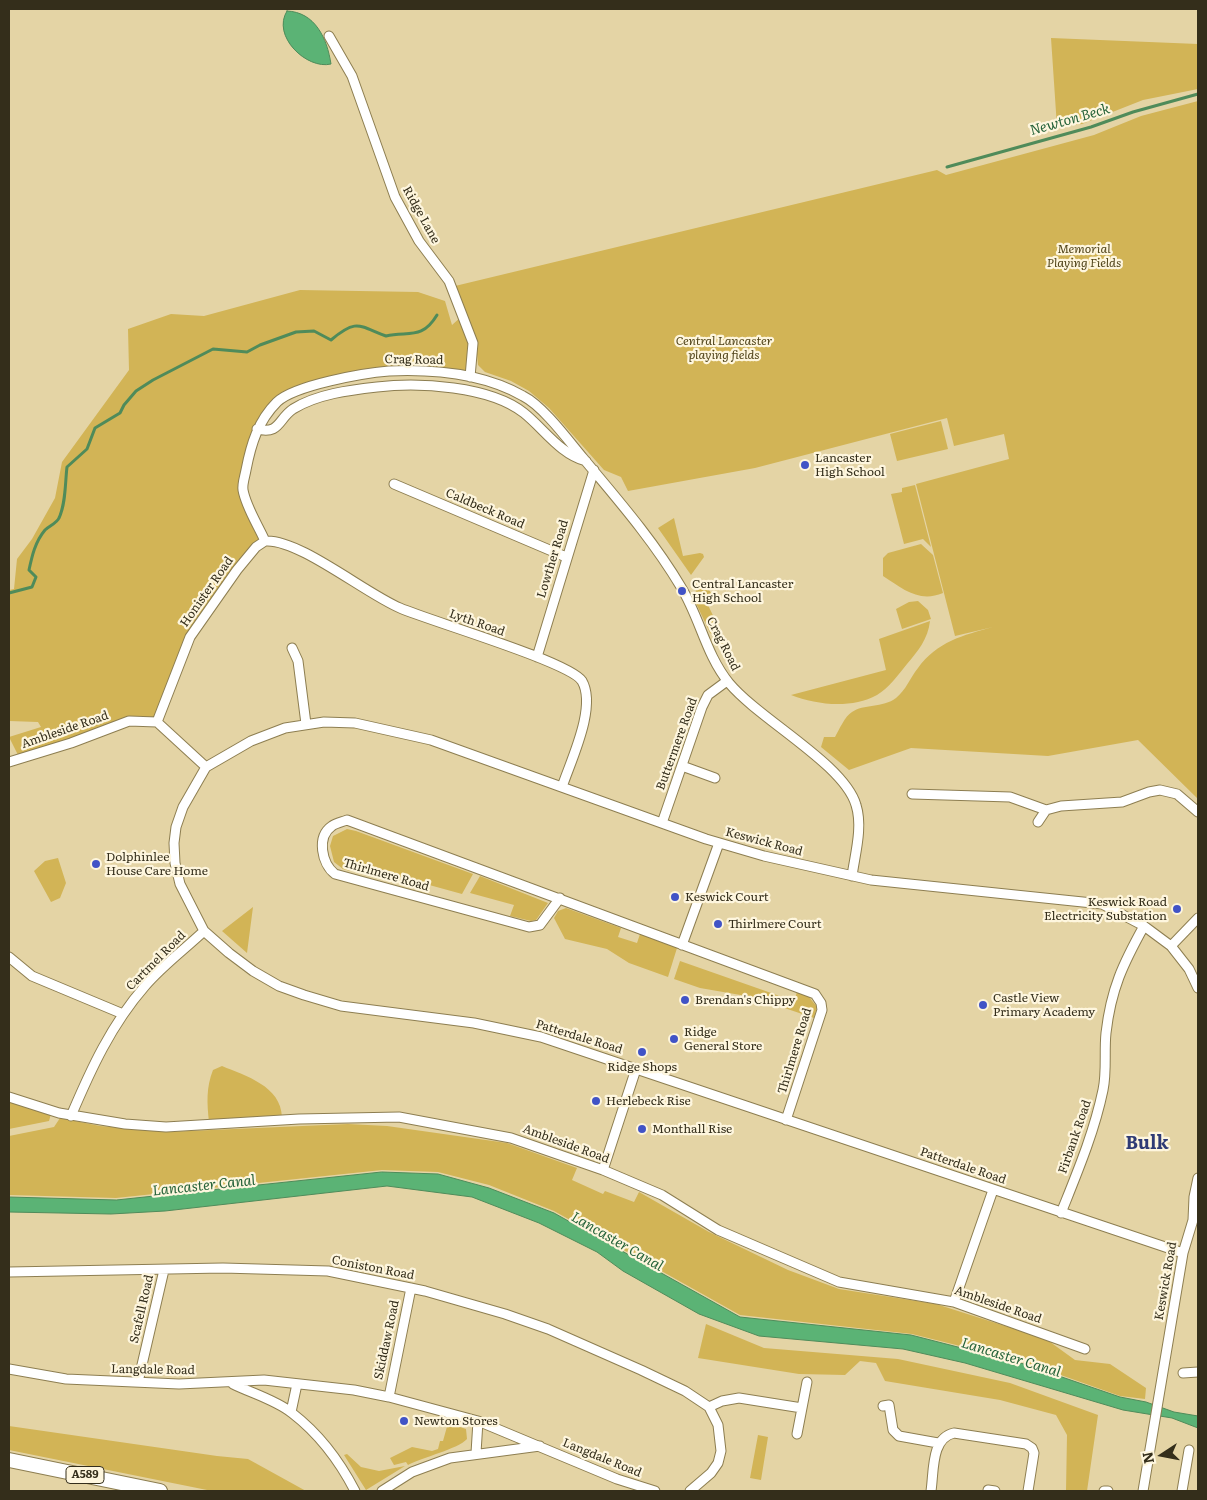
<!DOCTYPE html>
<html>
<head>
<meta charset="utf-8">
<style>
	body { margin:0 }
	#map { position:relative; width:1207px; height:1500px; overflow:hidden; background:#e4d4a5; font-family:Literata,serif }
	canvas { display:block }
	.frame { position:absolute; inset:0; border:10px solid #342e1b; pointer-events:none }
	.north { position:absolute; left:1137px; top:1430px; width:50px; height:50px; -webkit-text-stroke:4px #fef6de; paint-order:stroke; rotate:259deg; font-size:14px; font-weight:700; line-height:20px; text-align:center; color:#342e1b }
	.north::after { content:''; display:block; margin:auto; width:18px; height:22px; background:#342e1b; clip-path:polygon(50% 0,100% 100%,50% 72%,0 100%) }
</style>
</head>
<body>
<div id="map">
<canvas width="1207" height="1500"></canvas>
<div class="frame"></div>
<div class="north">N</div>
</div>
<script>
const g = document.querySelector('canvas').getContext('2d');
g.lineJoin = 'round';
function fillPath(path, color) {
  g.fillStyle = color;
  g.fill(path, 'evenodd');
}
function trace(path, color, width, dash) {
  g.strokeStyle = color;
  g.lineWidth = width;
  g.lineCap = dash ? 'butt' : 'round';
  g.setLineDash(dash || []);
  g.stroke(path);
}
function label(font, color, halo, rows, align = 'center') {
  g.font = font + ' Literata,serif';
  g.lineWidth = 4.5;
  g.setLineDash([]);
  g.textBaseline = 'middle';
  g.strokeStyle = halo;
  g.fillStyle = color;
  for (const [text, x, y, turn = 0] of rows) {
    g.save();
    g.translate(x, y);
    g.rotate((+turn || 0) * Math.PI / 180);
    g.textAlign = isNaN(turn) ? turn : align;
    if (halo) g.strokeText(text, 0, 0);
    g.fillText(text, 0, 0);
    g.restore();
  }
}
const green = new Path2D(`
	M1051,38L1198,44V89L1143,100L1082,124L1057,127Z
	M1198,101V799L1138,740L1048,756L911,748L849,770L821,747L824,737H835C839,730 845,716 852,712C863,704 883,708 896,698C906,690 910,678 918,668C937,642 963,635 993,627L955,636L916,484L1009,459L1004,434L954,446L947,418L755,468L628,491L621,477L604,470L549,408L529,391L511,381L485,372L478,365L476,343L455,286L937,170L946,175L1094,135L1141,116Z
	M300,290L418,292L445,301L452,325L462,316L473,343L470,377L403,371L345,378L278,400L257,429L243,489L265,541L256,547L196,629L157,722L129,721L18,755L9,737L41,727L38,722L9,721V590L14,589L17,559L32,539L55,498L62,462L129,370L128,329L171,314L204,316Z
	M941,421L948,449L897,461L890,434Z
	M915,485L931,547L923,539L904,544L891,494L902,492V488Z
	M674,518L683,556L700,553L703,554L704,557L691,575L658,528Z
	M921,544L933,555L943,593C919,603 903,589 883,576V558L888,553Z
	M697,585L707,586L713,597L707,603L720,630L714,635L710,633L694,599Z
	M918,601L928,610L931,619L902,629L896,609L909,602Z
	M930,621C928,639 918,651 907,664C898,675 889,688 877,695C851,709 817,705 791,695L886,670L879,639Z
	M347,829L356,831L473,874L462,894L353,864L350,871L343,869L334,862L330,846L333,836Z
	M58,858L66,883L60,898L51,902L34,871L45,861Z
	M480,876L548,903L536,920L531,921L510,916L514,905L470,893Z
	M253,907L247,953L222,931Z
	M566,908L621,928L618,937L637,943L640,934L677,948L668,977L629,963L607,949L565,939L554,918L558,911Z
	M680,961L794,1001L797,992L809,997L817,1007L814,1018L752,997L700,988L674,979Z
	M222,1066C246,1076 281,1086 282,1117L209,1122C207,1103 206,1088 213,1070Z
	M9,1102L51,1114L49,1121L9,1129Z
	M60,1118L100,1126L166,1132L348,1124L387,1126L507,1143L577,1168L572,1180L603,1194L605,1191L634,1202L639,1192L709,1232L788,1270L839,1289L936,1304L1046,1339L1075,1360L1110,1364L1146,1388L1145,1399L1120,1396L1024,1362L912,1334L740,1315L554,1211L489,1185L438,1172L382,1170L116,1198L9,1195V1136L54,1127Z
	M706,1324L764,1348L898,1359L1010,1383L1098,1415L1087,1491H1066L1067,1435L1056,1415L1000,1400L885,1381L876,1363L860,1361L845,1375L799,1374L698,1358Z
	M448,1423L466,1429L467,1439C458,1449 423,1457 408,1465L406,1462L394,1465L390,1458L412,1447L432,1451L438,1449L440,1441H443Z
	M9,1426L217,1456L248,1459L306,1491H212L9,1450Z
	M758,1435L768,1437L761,1480L750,1478Z
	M347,1454L361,1467L379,1471L405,1466L366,1490L344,1455Z`);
const water = new Path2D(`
	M287,11C315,12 327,38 331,64C307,70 271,36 287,11Z
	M382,1172L438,1174L489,1188L554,1213L740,1317L911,1335L1024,1364L1120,1397L1146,1402L1174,1412L1198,1416V1428L1172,1418L1123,1410L965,1363L903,1349L759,1336L699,1314L623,1271L597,1252L539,1223L472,1197L387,1186L165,1211L111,1214L9,1212V1197L116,1200Z`);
const stream = new Path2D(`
	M947,167L1091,127L1133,112L1198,94
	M9,593L32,587L36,577L29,570C32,556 35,542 45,530C49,526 57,523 59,518C66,503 65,483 67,467L87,449L95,428L120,413L124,405L136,391L153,380L213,349L247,352L260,345L296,332L314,331L331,340C357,318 359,326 386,336C409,331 422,340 437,315`);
const street = new Path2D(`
	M329,36L352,76L395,197L419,241L449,281L473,343L470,377
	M257,429C280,435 278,419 293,409C317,394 350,390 377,387C419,382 490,386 524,413C544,429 560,454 586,461
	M394,484L566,557
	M265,541C258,525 246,507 243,490C242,484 245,476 246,470C251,444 258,421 277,402C295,385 364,373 389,371C434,369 484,374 523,396C543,406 568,440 583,458C618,500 653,540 681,587C700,618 706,655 729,683C760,720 844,764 856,805C863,827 855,854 852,876
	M265,541C298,538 366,594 400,608C430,621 570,662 582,681C597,707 571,760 562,787
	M292,648L298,661L306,724
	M537,657L594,470
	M157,722L206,767
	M9,762L71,743L129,721L157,722L190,637L237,570L256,547L265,541
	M682,766L715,778
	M912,794L1010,797L1046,810L1061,806L1122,802L1149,792L1160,790L1177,794L1198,812
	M1038,822L1046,810
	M662,823L702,707L708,695L727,681
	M560,898L540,925L529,927L335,874C322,864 316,837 332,826C336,823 342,822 347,820L815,994L821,1003L822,1010L786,1120
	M682,945L719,843
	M1171,946L1198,918
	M9,957L32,976L123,1014
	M9,1097L59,1113L125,1124L166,1127L299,1119L399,1117L511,1138L603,1170L662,1195L718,1230L839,1282L954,1302L1085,1349
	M71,1116C91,1069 111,1025 145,986C162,966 185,949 204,931
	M603,1170L636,1069
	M1061,1213C1077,1173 1094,1133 1103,1090C1107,1071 1104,1052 1106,1033C1111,989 1123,964 1144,926
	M1183,1253L541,1037L474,1023L341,1006L304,995L279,986L253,971L229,953L204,931L180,884L175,863L174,843L176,827L183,807L206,767L251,741L285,728L324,722L355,723L431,740L706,839L764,856L871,880L1102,904L1144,926L1171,946L1189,969L1198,988
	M9,1272L223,1268L328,1271L425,1291L505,1314L548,1329L641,1370L685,1391L709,1407L718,1425L721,1451L718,1463L711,1473L690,1491
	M954,1302L993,1190
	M9,1369L66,1379L179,1384L264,1380L354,1390L389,1397L478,1421L617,1479L655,1491
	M1183,1373L1198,1372
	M138,1382L164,1270
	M233,1384C251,1393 276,1400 292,1413C318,1433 340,1462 355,1491
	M389,1397L411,1288
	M883,1406L889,1405L893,1430L899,1436L938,1443
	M709,1407L722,1401L739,1398L802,1408
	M291,1412L297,1384
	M797,1434L807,1382
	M476,1453L478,1421
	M988,1490L995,1491
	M382,1491L412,1472L450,1458L540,1446
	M931,1491C934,1471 931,1438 954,1433L1026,1444L1032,1448L1034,1453L1028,1491
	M1104,1491H1108
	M1143,1491L1183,1253L1193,1220L1194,1197L1198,1178
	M1182,1491L1189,1450`);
const primary = new Path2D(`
	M9,1460L160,1491`);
const markers = [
	[805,465,5,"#4153c6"],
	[682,591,5,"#4153c6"],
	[96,864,5,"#4153c6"],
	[675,897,5,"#4153c6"],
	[1177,909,5,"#4153c6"],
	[718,924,5,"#4153c6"],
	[685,1000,5,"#4153c6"],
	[983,1005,5,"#4153c6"],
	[674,1039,5,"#4153c6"],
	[642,1052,5,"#4153c6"],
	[596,1101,5,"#4153c6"],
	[642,1129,5,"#4153c6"],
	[404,1421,5,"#4153c6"]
];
const shields = [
	[85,1475,38]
];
const shieldNames = [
	["A589",85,1475]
];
const streetNames = [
	["Ridge Lane",421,215,61],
	["Crag Road",414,360,1],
	["Caldbeck Road",485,509,23],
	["Lowther Road",553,559,-73],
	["Honister Road",207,592,-55],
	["Lyth Road",477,623,19],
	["Crag Road",723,644,63],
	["Ambleside Road",65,730,-19],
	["Buttermere Road",677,744,-70],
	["Keswick Road",764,842,15],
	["Thirlmere Road",386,875,16],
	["Cartmel Road",156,961,-45],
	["Patterdale Road",579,1037,17],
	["Thirlmere Road",795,1051,-73],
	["Firbank Road",1075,1137,-71],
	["Ambleside Road",566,1144,20],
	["Patterdale Road",963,1166,19],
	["Coniston Road",373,1268,11],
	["Keswick Road",1166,1281,-80],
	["Ambleside Road",998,1305,19],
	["Scafell Road",142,1309,-77],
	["Skiddaw Road",387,1340,-78],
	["Langdale Road",153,1370,1],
	["Langdale Road",602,1458,22]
];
const parkNames = [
	["Memorial",1084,249],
	["Playing Fields",1084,263],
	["Central Lancaster",724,341],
	["playing fields",724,355]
];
const poiNames = [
	["Lancaster",815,458],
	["High School",815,472],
	["Central Lancaster",692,584],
	["High School",692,598],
	["Dolphinlee",106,857],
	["House Care Home",106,871],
	["Keswick Court",685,897],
	["Keswick Road",1167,902,"right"],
	["Electricity Substation",1167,916,"right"],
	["Thirlmere Court",728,924],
	["Castle View",993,998],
	["Primary Academy",993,1012],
	["Brendan's Chippy",695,1000],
	["Ridge",684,1032],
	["General Store",684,1046],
	["Ridge Shops",642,1067,"center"],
	["Herlebeck Rise",606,1101],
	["Monthall Rise",652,1129],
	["Newton Stores",414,1421]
];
const waterNames = [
	["Newton Beck",1070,120,-16],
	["Lancaster Canal",204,1186,-6],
	["Lancaster Canal",617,1242,30],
	["Lancaster Canal",1011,1358,17]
];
const districtNames = [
	["Bulk",1147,1144]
];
fillPath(green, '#d2b456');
fillPath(water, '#5bb375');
trace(water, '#4f8b5a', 1);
trace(stream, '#4f8b5a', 3);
trace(street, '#8d7e51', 11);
trace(primary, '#8d7e51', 16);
trace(street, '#fff', 9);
trace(primary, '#fff', 14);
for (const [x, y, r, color] of markers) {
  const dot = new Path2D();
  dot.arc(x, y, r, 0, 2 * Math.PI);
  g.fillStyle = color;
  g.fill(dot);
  trace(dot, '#fef6de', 2);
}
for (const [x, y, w] of shields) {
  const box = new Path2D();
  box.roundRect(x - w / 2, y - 8.5, w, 17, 4);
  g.fillStyle = '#fef6de';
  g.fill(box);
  trace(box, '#342e1b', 1);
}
label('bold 11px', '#342e1b', null, shieldNames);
label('12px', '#342e1b', '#fef6de', streetNames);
label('italic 12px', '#51441a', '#fef6de', parkNames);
label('12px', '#342e1b', '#fef6de', poiNames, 'left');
label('italic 14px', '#256239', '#fef6de', waterNames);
label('bold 18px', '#2f3b75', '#fef6de', districtNames);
</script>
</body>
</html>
